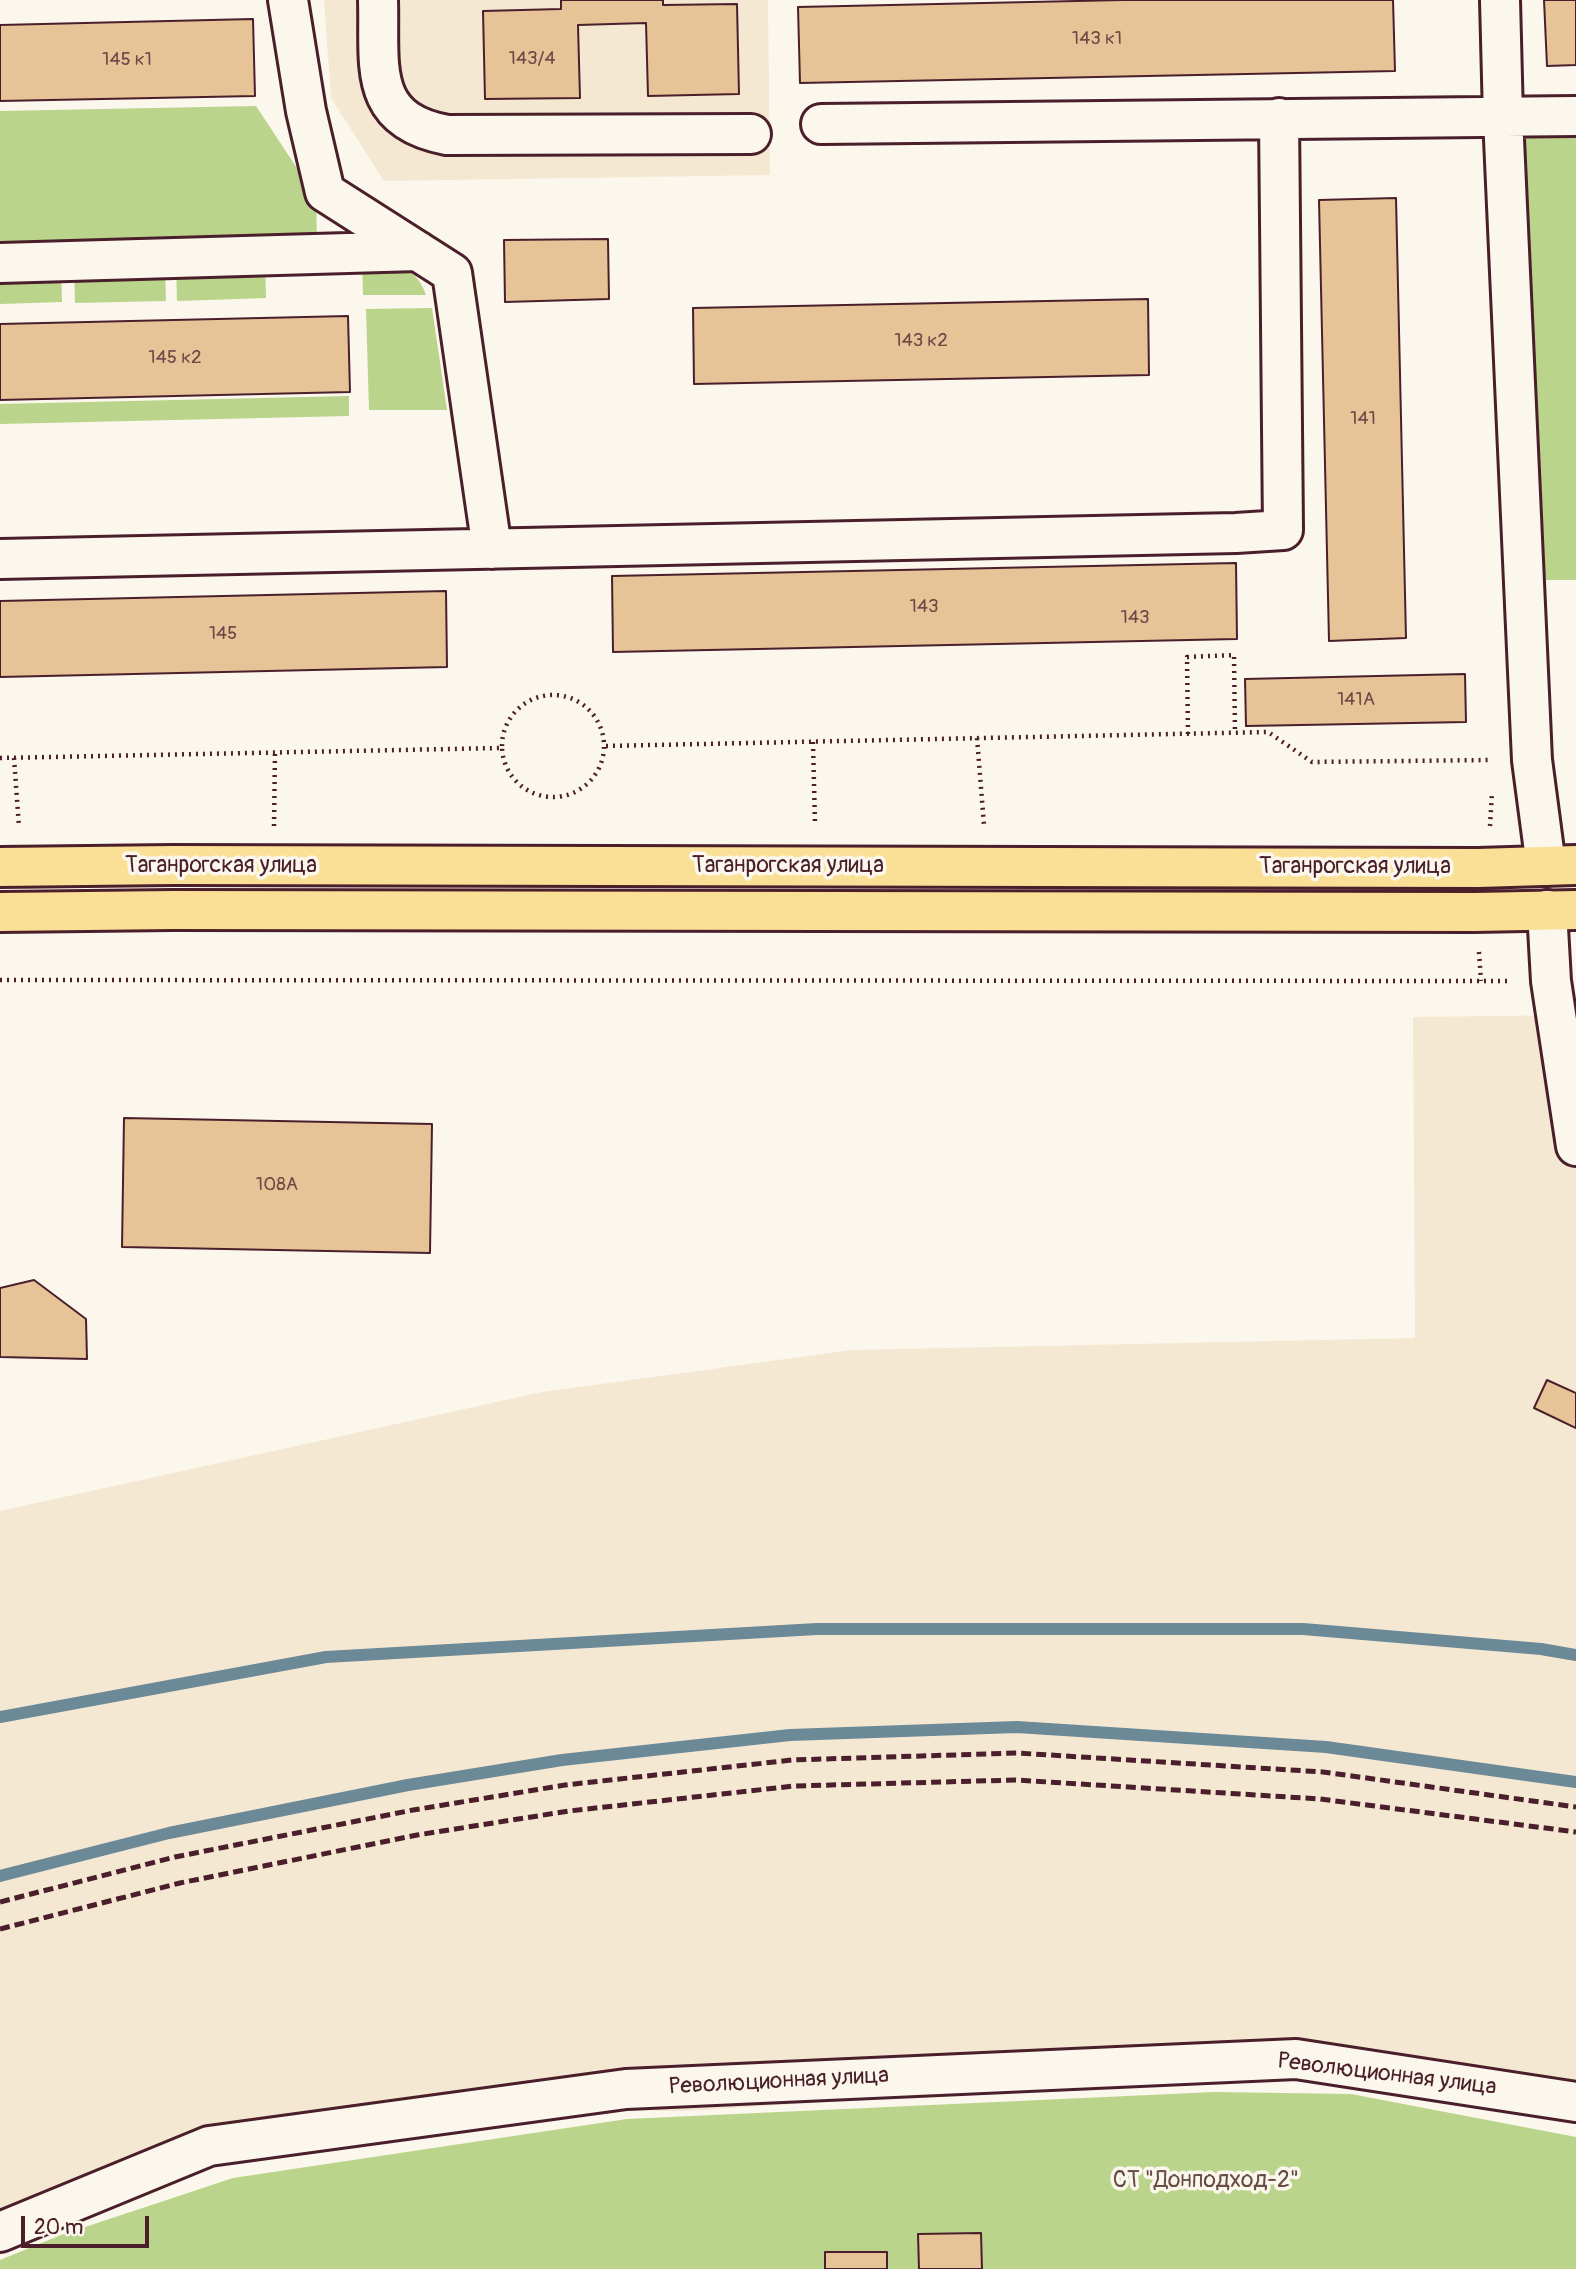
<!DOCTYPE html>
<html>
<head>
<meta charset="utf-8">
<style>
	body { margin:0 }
	#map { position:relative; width:1576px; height:2269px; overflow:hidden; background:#fbf7ec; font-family:Pangolin,sans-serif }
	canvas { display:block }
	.scale { position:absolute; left:21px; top:2216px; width:128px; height:32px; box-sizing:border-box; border:4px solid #4a1f2b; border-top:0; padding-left:9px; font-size:21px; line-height:24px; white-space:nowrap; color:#4a1f2b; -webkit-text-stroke:5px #fbf7ec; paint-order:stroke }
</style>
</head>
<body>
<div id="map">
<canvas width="1576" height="2269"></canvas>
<div class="scale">20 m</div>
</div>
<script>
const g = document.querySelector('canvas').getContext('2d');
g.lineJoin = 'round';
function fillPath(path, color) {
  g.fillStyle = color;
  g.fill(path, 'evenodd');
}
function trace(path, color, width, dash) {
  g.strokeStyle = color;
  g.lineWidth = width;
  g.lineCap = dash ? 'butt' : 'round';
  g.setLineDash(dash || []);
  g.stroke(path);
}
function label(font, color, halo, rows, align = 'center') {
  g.font = font + ' Pangolin,sans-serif';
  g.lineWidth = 7;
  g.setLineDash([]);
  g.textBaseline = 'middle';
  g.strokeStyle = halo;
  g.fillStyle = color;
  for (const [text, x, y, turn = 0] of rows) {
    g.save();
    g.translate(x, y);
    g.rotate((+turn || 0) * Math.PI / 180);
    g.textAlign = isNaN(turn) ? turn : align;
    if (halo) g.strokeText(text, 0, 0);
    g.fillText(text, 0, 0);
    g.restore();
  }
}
const built = new Path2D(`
	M324,0H768L770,175L384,181L331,98Z
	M1576,1015V2111L1366,2068L685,2111L362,2110L0,2242V1511L542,1392L852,1350L1415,1338L1413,1017Z`);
const green = new Path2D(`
	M256,106L316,197L317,240L0,248V111Z
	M1576,132V580H1543L1523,133Z
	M362,261C392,263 415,263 426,295H363Z
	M265,264L266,298L177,301L176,265Z
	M165,266L166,301L75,303L74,268Z
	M61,268L62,302L0,304V269Z
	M432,308L447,410H369L366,309Z
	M349,396V416L0,424V404Z
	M1214,2092L1351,2094L1576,2137V2269H0V2260L61,2235L233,2178L627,2119Z`);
const stream = new Path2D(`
	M0,1717L326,1657L817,1629H1303L1541,1649L1576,1655
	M0,1876L169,1833L408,1785L562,1760L790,1735L1017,1727L1326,1747L1576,1782`);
const building = new Path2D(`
	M561,0H663V5L737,4L739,94L648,96L646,23L578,25L580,98L485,99L483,11L561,9Z
	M1123,0H1393L1395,71L800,83L798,7Z
	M1544,0H1576V65L1547,66Z
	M253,19L255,96L0,101V25Z
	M1396,198L1406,638L1329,641L1319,200Z
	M608,239L609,299L505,302L504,240Z
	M1148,299L1149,375L694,384L693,308Z
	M348,316L350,392L0,400V324Z
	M1236,563L1237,639L613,652L612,576Z
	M446,591L447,667L0,677V601Z
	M1465,674L1466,722L1246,726L1245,679Z
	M124,1118L432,1124L430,1253L122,1247Z
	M34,1280L86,1319L87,1359L0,1357V1288Z
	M1547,1380L1576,1393V1428L1534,1408Z
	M981,2233L982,2269H919L918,2234Z
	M825,2252H887V2269H825Z`);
const path = new Path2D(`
	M502 746a51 51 0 1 1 102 0a51 51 0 1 1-102 0Z
	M1188,734L1187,657L1234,655L1235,733
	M977,738L984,825
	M813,742L815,825
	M606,746L1268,732L1312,762L1491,760
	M0,758L500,748
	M14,758L19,827
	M274,826L275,753
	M1490,826L1492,792
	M1479,952L1481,981
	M0,980L1512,981`);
const minor = new Path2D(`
	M288,0L306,111L325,192L452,273L492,549
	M378,0C380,65 366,120 447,135L751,134
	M1500,0L1503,117L1532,760L1546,866
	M821,124L1576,116
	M0,263L418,251
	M0,559L1236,533L1283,530L1279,118
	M1547,910L1551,981L1576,1146
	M0,2232L209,2146L626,2089L1296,2059L1576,2102`);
const major = new Path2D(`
	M0,867L173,865L1478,868L1576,865
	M0,912L173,910L1475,912L1576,910`);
const rail = new Path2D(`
	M0,1902L175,1857L413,1810L565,1785L792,1760L1017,1753L1323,1772L1576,1807
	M0,1929L180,1883L417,1835L569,1811L794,1786L1016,1780L1320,1799L1576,1832`);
const numberNames = [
	["143 к1",1097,39],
	["143/4",532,59],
	["145 к1",127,60],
	["143 к2",921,341],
	["145 к2",175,358],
	["141",1363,419],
	["143",924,607],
	["143",1135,618],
	["145",223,634],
	["141А",1356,700],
	["108А",277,1185]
];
const streetNames = [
	["Таганрогская улица",221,866],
	["Таганрогская улица",788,866],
	["Таганрогская улица",1355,867],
	["Революционная улица",1387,2075,7],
	["Революционная улица",779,2082,-3]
];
const parkNames = [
	["СТ \"Донподход-2\"",1206,2181]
];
fillPath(built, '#f5e8d3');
fillPath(green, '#bad48b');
trace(stream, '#6c8998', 12);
fillPath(building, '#e6c498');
trace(building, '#4a1f2b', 2);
trace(minor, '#4a1f2b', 44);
trace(major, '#4a1f2b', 44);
trace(path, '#4a1f2b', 4.5, [2, 5]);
trace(minor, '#fbf7ec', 38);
trace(major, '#fadf96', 38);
trace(rail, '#4a1f2b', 5, [10, 5]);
label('19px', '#714846', null, numberNames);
label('23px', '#4a1f2b', '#fbf7ec', streetNames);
label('23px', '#664c43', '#fbf7ec', parkNames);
</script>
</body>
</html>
